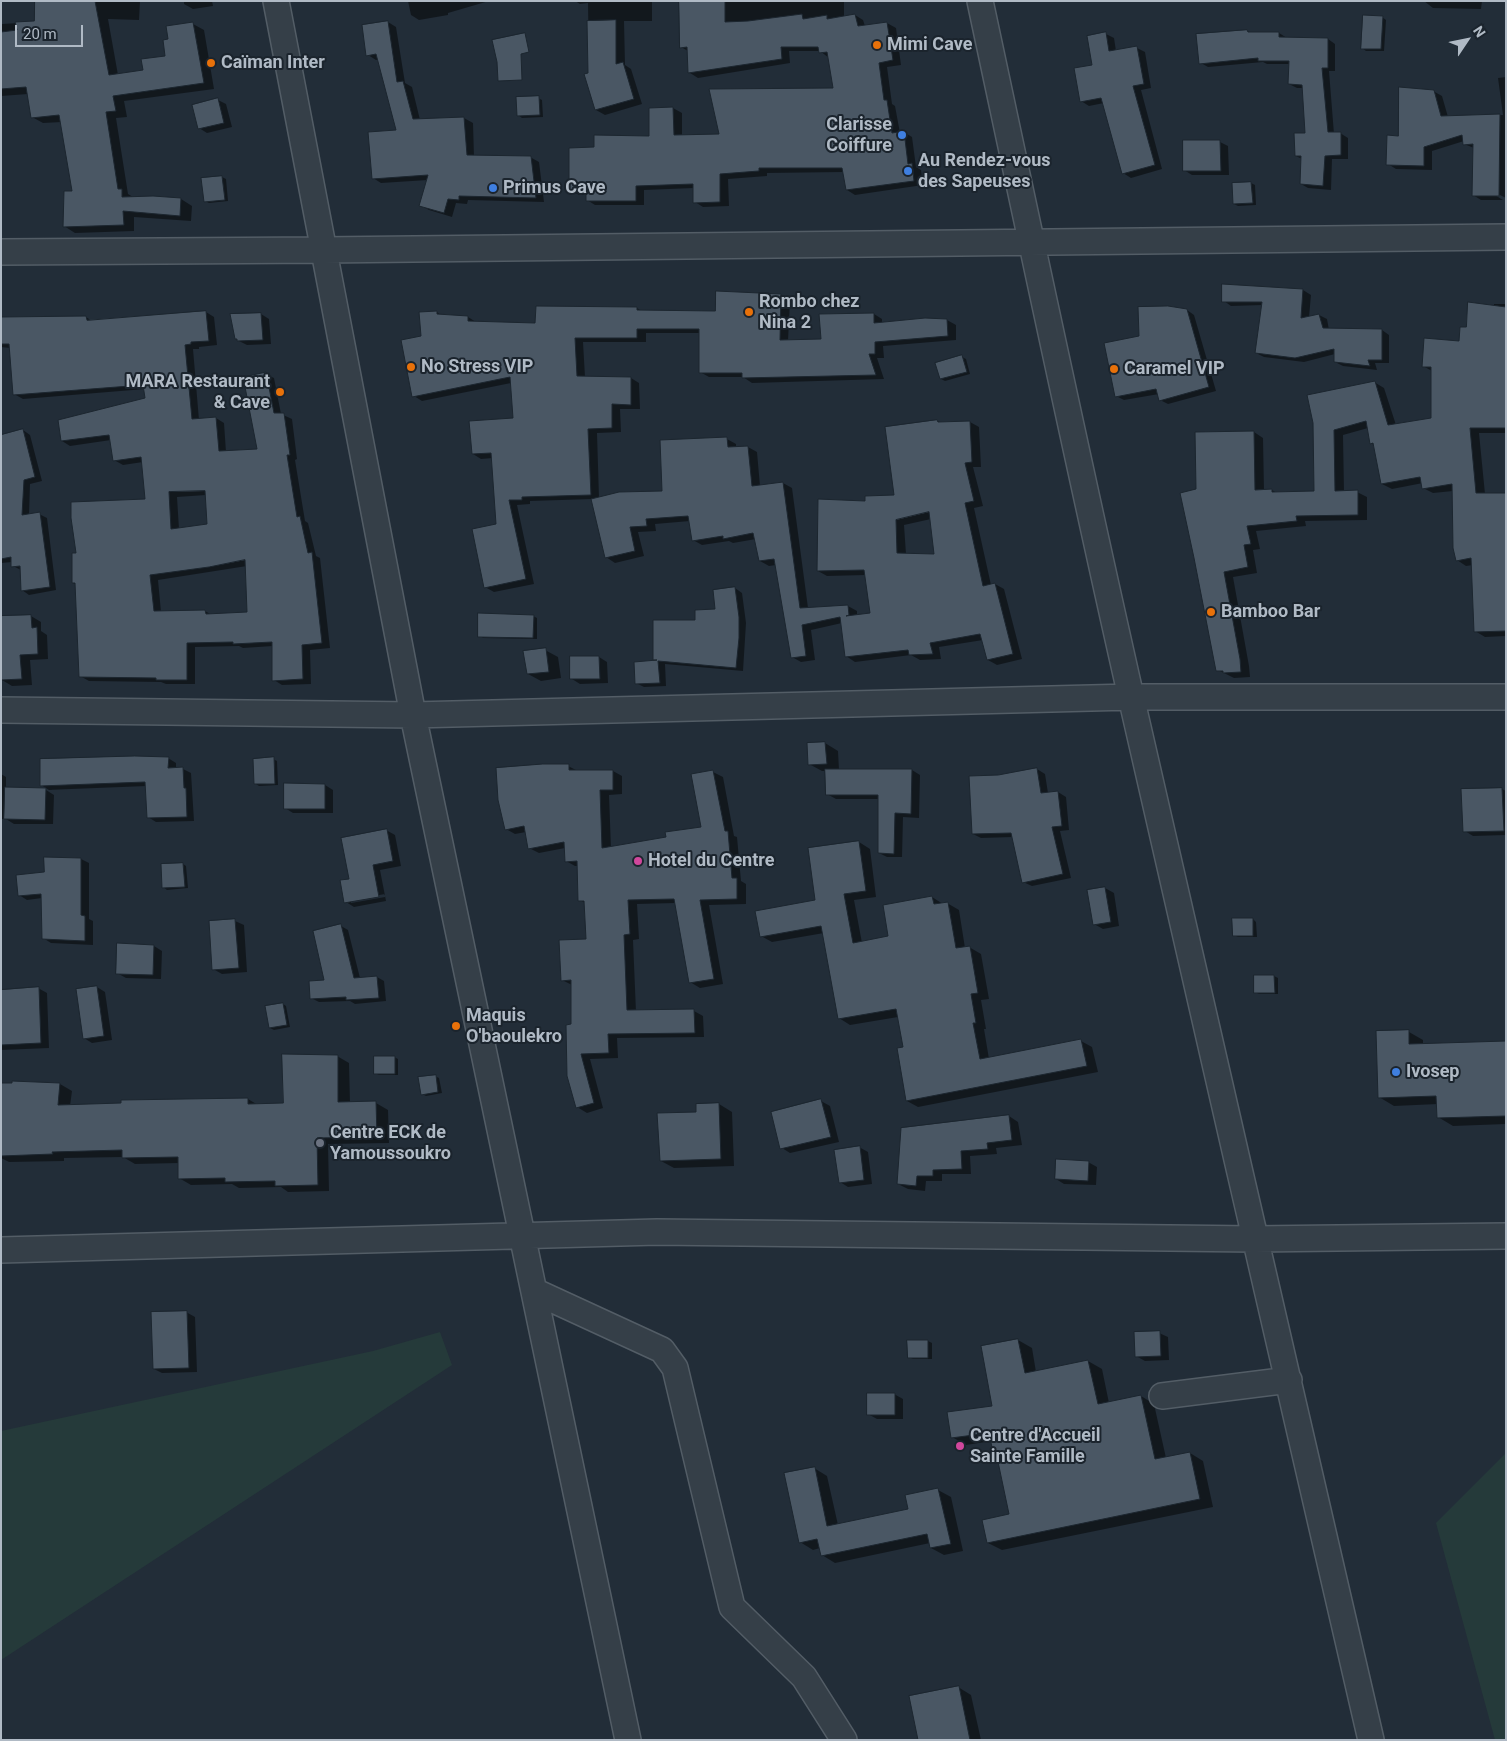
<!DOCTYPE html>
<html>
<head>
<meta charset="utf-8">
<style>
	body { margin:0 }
	#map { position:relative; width:1507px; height:1741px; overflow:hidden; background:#222d38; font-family:Roboto,sans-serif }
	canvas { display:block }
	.frame { position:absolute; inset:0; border:2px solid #b0bac5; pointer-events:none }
	.north { position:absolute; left:1442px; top:15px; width:50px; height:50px; -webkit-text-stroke:4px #1b242d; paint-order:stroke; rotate:56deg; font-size:14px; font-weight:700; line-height:20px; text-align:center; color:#b0bac5 }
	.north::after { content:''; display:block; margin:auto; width:18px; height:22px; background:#b0bac5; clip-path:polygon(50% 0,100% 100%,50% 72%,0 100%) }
	.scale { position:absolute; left:15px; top:25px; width:68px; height:22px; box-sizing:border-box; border:2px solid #b0bac5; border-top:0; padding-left:6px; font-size:15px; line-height:18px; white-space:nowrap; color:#b0bac5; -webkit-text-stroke:4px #1b242d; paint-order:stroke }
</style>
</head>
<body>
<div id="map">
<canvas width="1507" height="1741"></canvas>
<div class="frame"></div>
<div class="north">N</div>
<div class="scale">20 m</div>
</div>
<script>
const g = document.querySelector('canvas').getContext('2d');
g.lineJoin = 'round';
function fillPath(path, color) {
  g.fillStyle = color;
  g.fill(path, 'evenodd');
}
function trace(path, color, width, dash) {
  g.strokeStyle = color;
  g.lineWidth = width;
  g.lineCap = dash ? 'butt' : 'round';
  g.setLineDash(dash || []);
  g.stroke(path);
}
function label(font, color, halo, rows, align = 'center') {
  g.font = font + ' Roboto,sans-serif';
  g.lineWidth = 4;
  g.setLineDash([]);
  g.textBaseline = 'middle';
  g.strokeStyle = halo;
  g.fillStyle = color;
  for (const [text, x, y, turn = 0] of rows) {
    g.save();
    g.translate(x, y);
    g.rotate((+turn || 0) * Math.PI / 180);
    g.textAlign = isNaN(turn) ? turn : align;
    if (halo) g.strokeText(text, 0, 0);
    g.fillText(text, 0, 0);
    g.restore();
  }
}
const green = new Path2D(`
	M440,1332L452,1365L1,1660V1431L373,1351Z
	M1506,1453V1740H1495L1436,1523Z`);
const shadow = new Path2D(`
	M36,1H140L139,20L108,19L118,75L144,71L166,57L169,40L193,24L204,30L214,89L124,101L127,117L116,118L128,194L133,197L181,199L192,206L191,221L134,217V231L75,233L64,226L73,192L62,122L43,123L32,117L28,94L1,96V8L2,24L35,22Z
	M184,1H212L213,6L193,9L184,4Z
	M408,1H489L448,13V15L419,20L411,15Z
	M575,1H652V21H624L625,65L631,69L642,104L605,115L596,110L589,74L588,3L580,4Z
	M680,1H844V17L855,15L863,20L865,26L887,23L896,28L901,65L887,67L892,104L895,106L900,133L904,132L912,137L916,167L921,170L923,185L855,195L847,190L844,172L767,173V176L728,179L729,206L703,207L695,202L694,188L644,190V205H595L587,200V195H579L570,190L595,149L651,137L673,108L682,113V136L721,135L834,90L829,58L820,51H789L790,63L698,78L690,73L688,51L681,47Z
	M1424,1H1482L1481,9L1433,8Z
	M1382,17L1386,20L1384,51H1366L1362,48Z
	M388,22L396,27L405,83L412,87L420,120L464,118L473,123L474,157H530L539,162L544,202L468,200L467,204L456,203L452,217L429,210L420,205L428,180L381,183L373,178L398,131L379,59L376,60L368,55Z
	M1247,31L1251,33H1279L1287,38L1328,39L1335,44V71H1329L1334,134L1340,133L1348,138V159H1332L1331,190L1308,188L1301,184L1302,159L1296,156L1307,134L1304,88H1297L1289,84L1290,64H1267L1263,62L1208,67L1201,63Z
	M1106,34L1114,38L1116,51L1137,48L1145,52L1151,88L1141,90L1162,169L1131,178L1123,173L1104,103L1089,106L1081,101Z
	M1506,77V198L1494,192L1493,194L1503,200H1481L1473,195L1474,148L1464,144V141L1432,151V170L1396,169L1388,164L1399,137L1433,91L1442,96L1448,117L1503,115L1498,78Z
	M538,98L542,100L543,117L522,118L518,115Z
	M218,100L226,104L232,127L207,133L199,128Z
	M1220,142L1228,146L1229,175H1192L1184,170Z
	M222,177L226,179L228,201L209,203L205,201L203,179Z
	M1251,183L1255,185L1256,205L1238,206L1234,204L1233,184Z
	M1303,290L1311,295L1309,317L1319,315L1327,319L1329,330H1382L1389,335V363H1375L1377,370L1343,366L1335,362V354L1304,362L1264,357L1256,353L1263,305L1231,306L1224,301Z
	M717,292L781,295L790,300L788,341H822L874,314L882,319V323L947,320L956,325V340L883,346L884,358H877L884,379L752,383L743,377H709L700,372V333H646V342H583L585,377L631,378L639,383L640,409H620L621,432L597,433L599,498L663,493L727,439L736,444V448L748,447L757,452L760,486L783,483L792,488L808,608L848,606L857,611V615L871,614L866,575L827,576L818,571L866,502L896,496L937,421L942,423L970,422L979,427L981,467H973L983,506L974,508L991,585L995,584L1004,589L1022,659L997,665L988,660L983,640L939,647L941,659L920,660L911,655L855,662L846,656L842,623L811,630L815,660L801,662L792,657L776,565L769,566L760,561L756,539L733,543L729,541L702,545L693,540L690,521L655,524L656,531L638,532L644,556L615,563L606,557L593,499L530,501V504L517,505L534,584L494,592L485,587L497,525L493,458L481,459L473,454L514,420L511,383L422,401L414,396L422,337L437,312L442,316L468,317L476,322L536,325L637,308L643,312L716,313ZM931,519L935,555L906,554L904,525Z
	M1494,304H1506V433H1479L1485,494H1506V636L1485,637L1475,631L1473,565L1466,566L1457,560L1453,491L1433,493L1423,488V483L1392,489L1382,484L1374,445L1371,443L1368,428L1343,435L1344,492H1357L1367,497V520L1305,521L1306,526L1256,531L1260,549L1253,550L1257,573L1233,577L1249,666L1250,677L1234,678L1218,670L1197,490L1254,432L1263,438L1264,491L1272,490L1277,493H1316L1314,423L1374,382L1384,388L1396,425L1433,419L1432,371L1423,366L1460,342L1467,329L1494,307Z
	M1187,310L1194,315L1216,391L1168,404L1160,400L1159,394L1124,400L1116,396L1140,337Z
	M206,312L214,317L217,345L199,347V349H193L199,420L216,418L224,423L226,452L259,450L252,387L265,374L274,378L281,414L292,419L297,459L295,460L305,521L308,523L316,556L320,558L330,648L310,650L311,684L282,685L274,680L273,646L243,648L239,646L195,647V684H166L161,682L89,681L80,676L77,585L73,583L78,554L146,501L143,462L123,465L114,460L111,440L70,446L62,441L147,399L145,389L23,399L14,394L10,348L1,347V319L86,317L92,321ZM206,495L208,525L179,529L177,497ZM247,566L249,613L212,615L205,611L161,612L158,580Z
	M261,314L269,319L271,344L247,345L239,341Z
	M962,357L966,359L970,374L945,381L941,379Z
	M23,430L30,435L42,481L30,484L29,515L39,514L47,518L56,590L29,595L22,590L21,570L13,566L12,562L1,563V436Z
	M735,588L742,593L746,623L743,671L665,664L666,686L644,687L636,683L635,663L658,662L654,659L696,622L716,611Z
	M31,616L41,622V631L47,635L48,659L30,660L32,685L12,686L2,680Z
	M533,616L537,618V639L483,638L480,636Z
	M545,650L558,657L561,678L541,681L528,674Z
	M599,657L607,662L608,683L580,684L572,679Z
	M825,743L838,751L839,770H912L920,775L919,818L903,817L902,857H887L879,853L880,799H836L827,794V771H822L809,764Z
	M168,758L176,763V769H183L191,773L194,821L156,822L148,817L147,786L46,790L54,795L53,824H14L6,819H1V774L6,777V789L49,790L41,785Z
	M273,759L277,761L278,785L259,786L256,784Z
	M568,766L578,771H613L622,776V794L609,795L611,848L667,838L703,828L713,772L723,777L734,836L737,837L741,881L746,884V904L709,905L723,984L700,988L690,982L676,903L637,904L639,939L633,940L636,1012L694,1011L703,1016L704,1037L617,1038L618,1058L590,1059L603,1108L587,1113L577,1107L572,985L562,980L587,941L585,903L580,900L578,866H575L566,861L565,848L539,853L529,848L526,832L515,834L506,829Z
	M1037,769L1045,774L1048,793L1058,792L1066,797L1069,830L1060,831L1071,878L1032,886L1023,882L1013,837L981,838L973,834L999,776Z
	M285,785H325L333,790V813H293L285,808Z
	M1502,789L1506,791V835L1473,836L1465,831L1463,790Z
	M386,830L395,835L401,866L380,870L386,901L354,907L346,902L351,880ZM385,894V897L351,903V900Z
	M859,842L870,849L876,897L854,900L862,943L890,937L932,897L943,904L947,903L959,910L965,948L969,947L981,954L989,999L981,1000L986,1029H984L989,1059L1081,1041L1092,1047L1098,1072L918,1107L907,1101L905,1048L898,1017L850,1025L839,1018L824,933L772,942L761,936L816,901Z
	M81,859L89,863V919L93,921V945L51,943L43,938L42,898L27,900L19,895L45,873Z
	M183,864L186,866L188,888L167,890L163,887Z
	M1105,888L1114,893L1119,926L1103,929L1094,924Z
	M1253,919L1256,922L1257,937H1238L1234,935Z
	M235,921L244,925L247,972L222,974L213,969L210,922Z
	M341,926L348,930L360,978L377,977L384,981L386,1001L355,1004L350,1001L319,1002L311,998L325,981Z
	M154,946L162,951L161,979L126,978L117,973Z
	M1274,976L1278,978V994H1259L1255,992Z
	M97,987L105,992L112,1040L92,1043L84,1038Z
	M1,988L3,991L38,988L47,993L49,1048L1,1050Z
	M283,1004L286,1006L290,1027L274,1030L270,1028Z
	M1409,1032L1423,1040V1045L1506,1042V1124L1453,1126L1438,1117V1104L1394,1106L1379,1097Z
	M337,1056L349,1063L350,1103H376L388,1110L389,1143L328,1144L329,1191L288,1192L281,1187L239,1188L232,1184L191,1185L179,1178V1163L135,1164L123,1157L64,1158V1161L9,1162L1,1158V1083L60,1084L72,1091L70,1106L248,1099L258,1105L284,1104Z
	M394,1057L398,1059V1075H379L375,1073Z
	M435,1076L439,1078L442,1093L426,1096L422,1094Z
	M821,1101L830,1106L839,1142L790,1153L782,1148Z
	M719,1104L732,1112L734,1166L674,1168L661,1161L697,1113Z
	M1009,1116L1018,1122L1022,1145L996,1148L997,1154L970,1156L971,1174H942V1181H926L925,1191L908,1189L898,1184Z
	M859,1147L868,1152L872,1184L848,1187L840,1182Z
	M1088,1162L1097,1167L1096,1185L1064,1184L1056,1179Z
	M186,1312L195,1317L197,1372L162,1373L154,1369Z
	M1159,1333L1168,1337L1169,1360L1145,1361L1136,1356Z
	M1018,1340L1032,1348L1036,1372L1088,1361L1102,1369L1109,1403L1141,1396L1154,1404L1166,1458L1190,1453L1203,1461L1213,1507L1002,1550L988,1543L1011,1515L998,1458L995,1456L992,1441L966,1445L952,1437L994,1407Z
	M928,1341L932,1343V1359H913L909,1357Z
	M894,1394L903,1399V1419H877L868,1414Z
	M814,1468L827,1476L838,1525L909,1510L938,1490L951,1497L963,1551L944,1555L931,1548L930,1543L835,1563L822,1555L820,1548L813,1550L800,1542Z
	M958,1687L971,1695L981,1740H920Z`);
const building = new Path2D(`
	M35,1H95L109,75L143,70L141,59L165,56L163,40L168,39L166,26L193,22L204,83L113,96L116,111L106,112L118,189H122V197L153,196L181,198L180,216L123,211L124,225L63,227L64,191H72L59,115L31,118L26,87L1,89V32L17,30L15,22L34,21Z
	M679,1H725V22L748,21L802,14L803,19L827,15V19L855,14L858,26L887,22L893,60L879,63L884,100H887L892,133L904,131L908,164L912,163L914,181L846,190L842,168H759V171L720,174V202L693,203V184L636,186V201H586V190L569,191V148L594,147V135L649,136V108L673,107L674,135L719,134L709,89L833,88L827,52L819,53L818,47H781L782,59L688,73L687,47L680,48Z
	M1363,15L1383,16L1381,49H1361Z
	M616,20V64L623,62L634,99L595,110L584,74L588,73L587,21Z
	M388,21L397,82L403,81L413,119L464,117L467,155L531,156L536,198L459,196V200L448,199L444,213L419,206L428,175L372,179L368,132L396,130L376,54L366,56L362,25Z
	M1247,30L1248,32H1279V37L1328,38V68H1322L1328,132H1341V155L1325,156L1323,186L1300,184L1301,156H1295L1294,133H1305L1302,85L1288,84L1289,61H1258V58L1199,64L1196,34Z
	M1106,32L1109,51L1137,46L1144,84L1133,86L1155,165L1122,174L1101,98L1080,102L1074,68L1092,65L1087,36Z
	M525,33L529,52L521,54L522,80L498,81L497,62L492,40Z
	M1399,87L1434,90L1441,116L1500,114L1499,196H1472L1473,144L1463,145L1462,135L1424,147V166L1386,165L1387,135L1398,136Z
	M539,96L540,115L517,116L516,97Z
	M218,98L224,123L198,129L192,105Z
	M1183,140H1220L1221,171H1183Z
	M222,176L225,200L204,202L201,178Z
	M1251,182L1253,203L1233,204L1232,183Z
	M1222,284L1303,289L1301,318L1319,314L1323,328L1382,329V360H1368L1370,366L1334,362V349L1295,358L1255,353L1262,302H1222Z
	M716,291L781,294L780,340L821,339L819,314L874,313V323L925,318L947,319L948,336L875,342V354H869L876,375L742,378V373H699V329H637V338H575L577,376L631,377V405L612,404V428L588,429L591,495L522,497V500H509L526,579L484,588L472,529L496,524L491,453L472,454L469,421L513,418L510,377L412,397L401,340L421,336L419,312L437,311V314L468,316V321L535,323L536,306L637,307V310L715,311Z
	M1468,302L1506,307V428H1470L1476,493H1506V631L1474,632L1471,558L1456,561L1453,548L1452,484L1422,489L1420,477L1381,484L1373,443L1370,444L1366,421L1334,430L1335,491L1358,490V515L1296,516L1297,521L1247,526L1251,544L1244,545L1248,567L1224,572L1240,659L1241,672L1223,673V671H1216L1194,558L1180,493L1196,489L1195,432L1254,431L1255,490L1272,489V492L1314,491L1313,423L1307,395L1375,381L1388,425L1431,418V367H1422L1424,338L1459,341L1460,327H1466Z
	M1168,306L1187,309L1209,387L1159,401L1156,389L1115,397L1104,343L1139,336L1138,307Z
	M206,311L209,341L191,342V344L185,345L192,419L216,417L219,451L257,449L245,387L250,386L248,376L266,372L274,413H284L290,455H287L297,517L300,516L308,553L312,552L322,643L302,645L303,679L272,681V642L233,644V642L187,643V680H156V678L79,677L75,583H72V553H76L71,518V502L145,499L141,457L113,461L109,435L61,441L58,420L145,398L143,385L13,395L9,344H1V317L86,316L87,320ZM205,491L207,524L171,529L169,492ZM245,560L247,612L206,614L205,610L154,611L150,575L209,567Z
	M261,313L263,340L237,341V339H235L230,314Z
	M962,355L967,372L940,379L935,363Z
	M937,420L938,422L970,421L972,462L965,463L974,501L965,503L983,586L995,583L1013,654L987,660L980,634L930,643L933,654L909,655L908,650L845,657L840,617L802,625L806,656L791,658L774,559L759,561L753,533L723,539V536L692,541L688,516L646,519L647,526L630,527L635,551L605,558L591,499L619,492L662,491L660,440L727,437L728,447L748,446L752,486L783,482L800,608L848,605L849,615L846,616L870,613L864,570L817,571L818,499L865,501V496L894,495L885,427ZM929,512L934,554L897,553L896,520Z
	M23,429L35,477L24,480L22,515L40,512L50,587L21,591L20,566L11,567V557L1,559V435Z
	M735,587L739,617V638L736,668L658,661L660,683L635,684L634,662L657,660H653V620H695V610L715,609L713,590Z
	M478,613L534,615L533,638L478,637Z
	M31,615L32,628L37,627L38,654L20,655L22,679L1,680V616Z
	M546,648L549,672L527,674L523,651Z
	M570,656H599L600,679H570Z
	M825,742L827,764L808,765L807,743Z
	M135,756L169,757L168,768L183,767L184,788H186L187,817L147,818L145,782L40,786V759Z
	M274,757L275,784H254L253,759Z
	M543,764H569V770H613V790H600L602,848L666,837L665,832L701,827L691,774L713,770L725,831H728L732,878H737V899L700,900L714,979L689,983L674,899L628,900L630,934L624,935L627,1010L694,1009L695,1033L608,1034L609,1053L581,1054L594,1103L576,1108L567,1076L566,1025L571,1024V980L561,981L559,940L586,939L584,901H578L577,861L565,862L564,842L528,849L524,826L505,830L498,800L496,768Z
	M1037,768L1041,793L1058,791L1062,826L1052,827L1063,874L1022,883L1011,833L972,834L969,776L998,775Z
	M825,769H912L911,814L895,813L894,854L878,853V795H826Z
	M284,783L325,784V809H284Z
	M5,787L46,788L45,820L4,819Z
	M1502,788L1504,831L1463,832L1461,789Z
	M387,829L393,861L373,865L379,897L344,903L340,880L349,879L341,838Z
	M859,841L866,891L844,894L853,943L888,936L883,905L932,896L934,904L948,902L956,948L970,946L978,993L971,994L976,1023H973L980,1059L1081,1039L1087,1066L906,1101L897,1048L903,1047L896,1009L838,1019L821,926L760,937L755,911L815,900L808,848Z
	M44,857L81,858V915L85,916V941L42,939L41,894L18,896L16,875L44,872Z
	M183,863L185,887L162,888L161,864Z
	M1105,887L1111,922L1093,925L1087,890Z
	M1232,918H1253V936H1233Z
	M235,919L239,968L212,970L209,921Z
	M341,924L354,978L377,976L379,998L346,1000V997L310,999L309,981L324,980L313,931Z
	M117,943L154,945L153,975L116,974Z
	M1254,975H1274L1275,993H1254Z
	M97,986L104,1036L83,1039L76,989Z
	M39,987L41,1043L1,1045V990Z
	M283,1003L287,1025L269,1028L265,1006Z
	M1409,1030V1044L1506,1041V1116L1437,1118L1436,1096L1378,1098L1376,1031Z
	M282,1054L338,1055V1102L376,1101L377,1137L317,1138L318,1185L275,1186V1181L225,1182V1178L178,1179V1157L122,1158V1150L52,1152L53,1154L1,1156V1083H12V1081L60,1083L58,1105L121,1103V1100L248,1098V1104L283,1103Z
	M374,1056H395V1074H374Z
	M436,1075L438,1092L421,1095L418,1077Z
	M821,1099L831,1137L780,1149L771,1112Z
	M719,1103L721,1159L660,1161L657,1113L696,1112V1104Z
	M1009,1115L1012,1140L987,1143L988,1149L961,1151L962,1169L933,1170V1176H917L916,1186L897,1184L901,1128Z
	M860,1146L864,1180L839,1183L834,1150Z
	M1056,1159L1089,1161L1088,1181L1055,1179Z
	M187,1311L189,1368L153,1369L151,1312Z
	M1160,1331L1161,1356L1135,1357L1134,1332Z
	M1018,1339L1025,1373L1088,1360L1098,1404L1141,1395L1155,1459L1190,1452L1200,1499L987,1543L982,1520L1009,1514L997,1457H994L989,1433L951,1438L947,1412L992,1406L981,1346Z
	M907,1340H928V1358H908Z
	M867,1393H895V1415H867Z
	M815,1467L827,1526L908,1509L905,1495L938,1488L951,1544L930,1548L927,1534L821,1556L817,1539L799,1543L784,1473Z
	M959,1686L970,1740H918L909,1696Z`);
const minor = new Path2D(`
	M276,1L413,715L628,1740
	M980,1C1030,235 1079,468 1132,701C1210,1048 1292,1393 1371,1740
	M1,252L323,250L1506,237
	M1,710L413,715L1131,697H1506
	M1,1250L657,1232L1254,1239L1506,1236
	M534,1291L662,1350L675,1368L732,1607L804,1677L844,1740
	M1162,1396L1289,1380`);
const markers = [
	[877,45,5,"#e8710a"],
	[211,63,5,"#e8710a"],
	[902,135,5,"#3f7fe0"],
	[908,171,5,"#3f7fe0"],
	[493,188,5,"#3f7fe0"],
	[749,312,5,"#e8710a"],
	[411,367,5,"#e8710a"],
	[1114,369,5,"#e8710a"],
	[280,392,5,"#e8710a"],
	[1211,612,5,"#e8710a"],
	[638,861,5,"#d1479c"],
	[456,1026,5,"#e8710a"],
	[1396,1072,5,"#3f7fe0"],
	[320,1143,5,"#6b7280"],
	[960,1446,5,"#d1479c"]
];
const poiNames = [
	["Mimi Cave",887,45],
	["Caïman Inter",221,63],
	["Clarisse",892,125,"right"],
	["Coiffure",892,146,"right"],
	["Au Rendez-vous",918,161],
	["des Sapeuses",918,182],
	["Primus Cave",503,188],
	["Rombo chez",759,302],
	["Nina 2",759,323],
	["No Stress VIP",421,367],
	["Caramel VIP",1124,369],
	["MARA Restaurant",270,382,"right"],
	["& Cave",270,403,"right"],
	["Bamboo Bar",1221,612],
	["Hotel du Centre",648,861],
	["Maquis",466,1016],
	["O'baoulekro",466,1037],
	["Ivosep",1406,1072],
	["Centre ECK de",330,1133],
	["Yamoussoukro",330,1154],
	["Centre d'Accueil",970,1436],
	["Sainte Famille",970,1457]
];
fillPath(green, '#253a3a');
fillPath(shadow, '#0007');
fillPath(building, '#4a5764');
trace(building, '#1c262f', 1);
trace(minor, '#535d66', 28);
trace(minor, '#353f48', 25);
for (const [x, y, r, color] of markers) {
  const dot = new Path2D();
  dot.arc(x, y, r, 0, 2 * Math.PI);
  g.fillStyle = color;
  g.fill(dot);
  trace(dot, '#1b242d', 2);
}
label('bold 18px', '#b0bac5', '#1b242d', poiNames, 'left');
</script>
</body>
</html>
